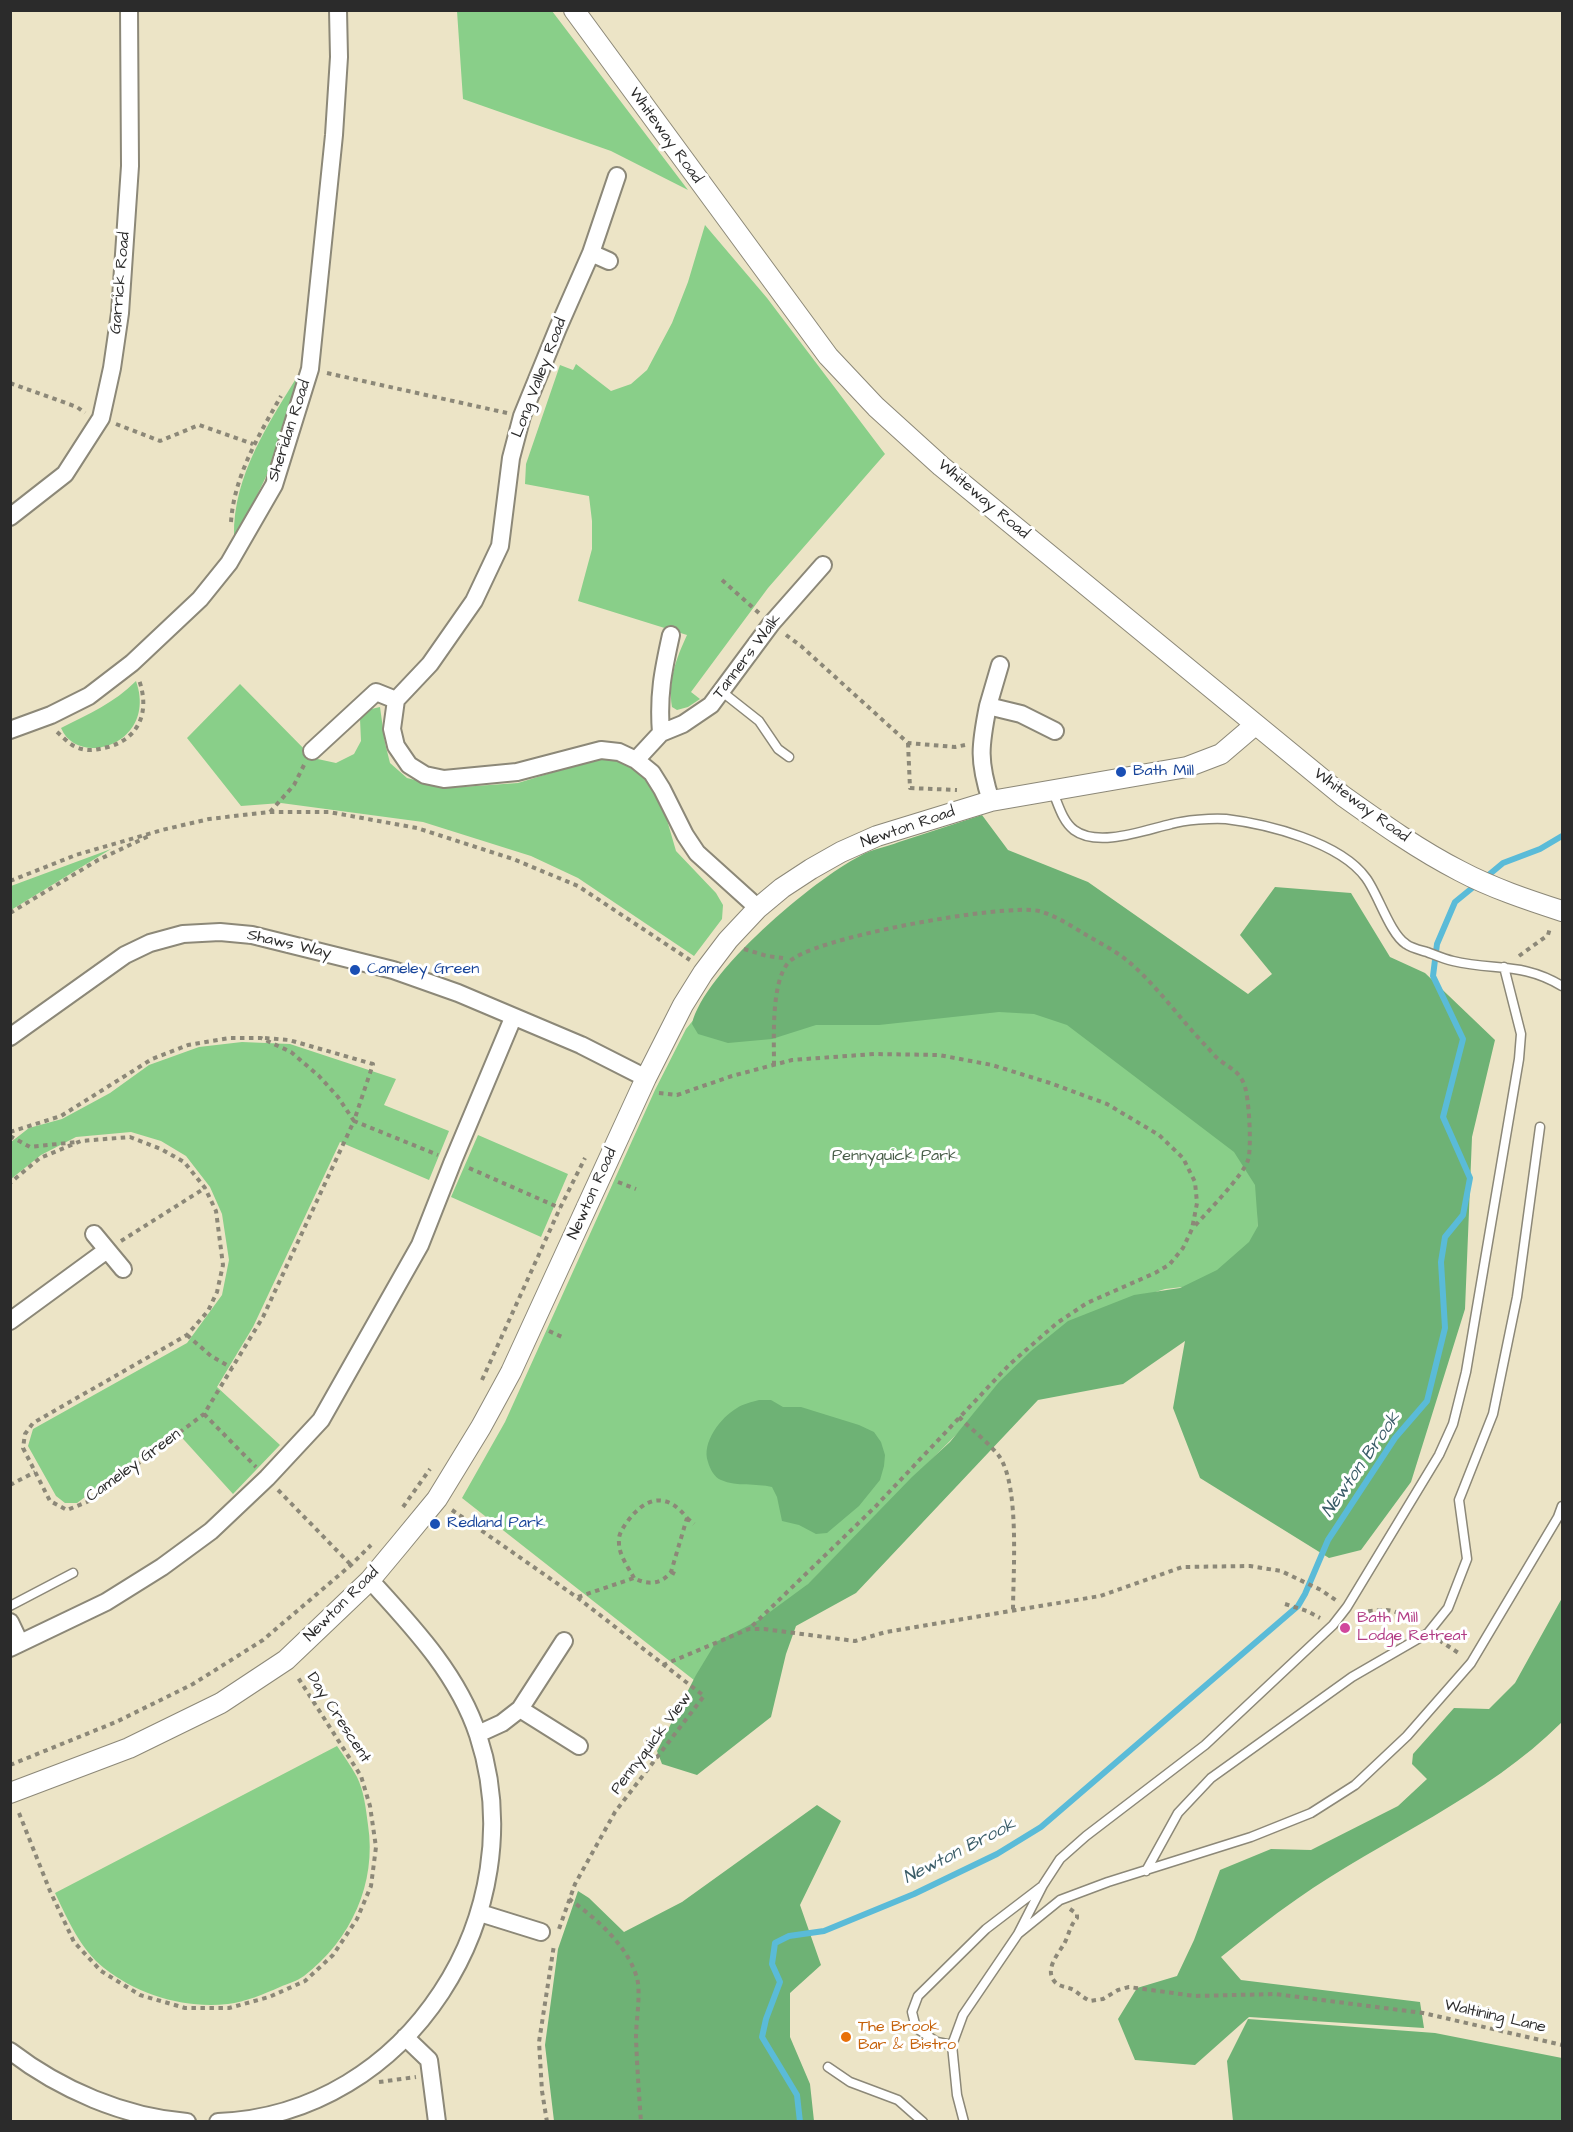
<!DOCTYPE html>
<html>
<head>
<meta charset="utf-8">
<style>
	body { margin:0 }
	#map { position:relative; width:1573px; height:2132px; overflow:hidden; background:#ece4c6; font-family:"Architects Daughter",sans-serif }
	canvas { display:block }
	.frame { position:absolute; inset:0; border:12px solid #2b2b2b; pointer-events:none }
</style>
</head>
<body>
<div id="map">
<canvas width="1573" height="2132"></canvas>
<div class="frame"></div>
</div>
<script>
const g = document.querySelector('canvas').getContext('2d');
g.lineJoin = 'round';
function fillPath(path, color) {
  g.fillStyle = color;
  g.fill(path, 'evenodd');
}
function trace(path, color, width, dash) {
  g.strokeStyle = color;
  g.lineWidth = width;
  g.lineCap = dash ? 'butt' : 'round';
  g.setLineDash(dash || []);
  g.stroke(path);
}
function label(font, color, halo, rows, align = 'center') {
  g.font = font + ' "Architects Daughter",sans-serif';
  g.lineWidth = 6;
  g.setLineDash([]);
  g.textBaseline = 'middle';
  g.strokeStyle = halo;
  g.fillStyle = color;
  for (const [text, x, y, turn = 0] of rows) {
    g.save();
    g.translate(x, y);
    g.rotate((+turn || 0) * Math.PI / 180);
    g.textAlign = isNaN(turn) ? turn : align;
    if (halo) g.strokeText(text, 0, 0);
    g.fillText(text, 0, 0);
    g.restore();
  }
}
const green = new Path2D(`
	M457,11H552L688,190L611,151L463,99Z
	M705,225L767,298L885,454L768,588L691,692L700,699L688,707L677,710L672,707C668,680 676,659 687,635L578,601L592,549V521L589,496L525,484L526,464L560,365L573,370L576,364L611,391L631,384L647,370L672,323L688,282Z
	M300,372C287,433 267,483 234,536C233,475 269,423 300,372Z
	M136,681C158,744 78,769 61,728C89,714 114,703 136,681Z
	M240,684L313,758L336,763L354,754L361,741L360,719L367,710L380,707L385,743L390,763L407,778L447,788L518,783L600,758L630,763L658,789L676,851L716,893L723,905L722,919L694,956L578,878L531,856L423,822L281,803L241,806L187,738Z
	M111,849L11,910V886Z
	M835,921L1257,1081L1258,1237L1217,1283L1165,1289L1124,1302L1028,1362L764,1629L699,1684L462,1498L505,1422L655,1090L686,1029L720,987Z
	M242,1042L290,1044L396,1079L384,1105L449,1131L429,1180L340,1142L253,1327L217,1387L280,1445L233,1494L175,1430L77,1503H65L56,1496L28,1446L33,1429L187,1343L222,1295L229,1260L222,1214L210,1187L186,1156L161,1141L131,1132L76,1137L41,1155L11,1179V1142L29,1128L62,1119L110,1093L149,1065L199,1047Z
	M478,1135L568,1174L541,1237L451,1197Z
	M337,1746C344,1756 351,1766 357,1777C364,1791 366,1809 368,1825C377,1883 351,1940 304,1976C297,1981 287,1984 280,1987C264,1994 245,2002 228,2004C185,2009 138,1995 104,1968C80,1949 68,1920 55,1893Z`);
const forest = new Path2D(`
	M982,815L1008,850L1088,882L1248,994L1272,974L1240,935L1275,887L1351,893L1390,957L1425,973L1495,1040L1472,1137L1465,1309L1411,1482L1361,1550L1329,1558L1200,1478L1173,1408L1185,1341L1123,1384L1038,1400L856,1593L796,1626L786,1654L771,1717L697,1775L662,1764L657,1751L696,1675L716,1642L759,1620L808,1584L912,1477L950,1442L999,1382L1031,1351L1068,1321L1134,1295L1180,1288L1217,1270L1249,1242L1258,1226L1255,1185L1234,1152L1067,1025L1034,1014L999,1012L879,1025H816L772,1039L728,1043L698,1034L692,1024C704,972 813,880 860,856C872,849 887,847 899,842C927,833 954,824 982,815Z
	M759,1400H771L783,1407H801L859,1425L874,1432L881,1442L885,1455L884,1466L880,1480L859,1506L827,1533L816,1534L799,1525L782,1521L777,1497L772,1487C756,1483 737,1487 721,1480C714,1477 710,1469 708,1462C701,1443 721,1417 737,1408C743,1404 752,1402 759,1400Z
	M1562,1598V1722C1486,1798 1384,1838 1297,1899C1271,1917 1246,1937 1221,1957L1241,1980L1420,2002L1424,2028L1249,2017L1195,2065L1135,2060L1118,2019L1137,1988L1177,1976L1194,1940L1220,1870L1271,1849L1311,1850L1398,1806L1427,1779L1412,1764L1413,1754L1454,1708L1489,1709L1515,1683Z
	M817,1805L841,1821L800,1905L821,1965L790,1993V2037L810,2084L814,2121H554L545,2045L558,1949L578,1891L589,1898L624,1932L682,1902Z
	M1248,2019L1435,2033L1562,2058V2121H1233L1227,2061Z`);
const stream = new Path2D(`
	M1485,878L1503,863L1540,849L1562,836
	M800,2122L797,2095L762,2037L766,2019L780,1982L772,1964L775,1943L789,1936L824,1931L914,1894L997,1854L1041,1827L1298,1606L1305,1594L1328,1540L1395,1438L1427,1401L1445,1328L1441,1262L1445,1237L1463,1215L1470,1178L1443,1117L1463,1039L1433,976L1437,944L1455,902L1477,884`);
const path = new Path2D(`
	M327,373L507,413
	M10,383L77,407L85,413
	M116,424L160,441L199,425L253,444
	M231,522C234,476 259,435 281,396
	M722,580L759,613
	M786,635L801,646L908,743L955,747L965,745
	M57,732C63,737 69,744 76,747C87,752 96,750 108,747C140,738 150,711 139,680
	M908,743L910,788L957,790
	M270,812L294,785L304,765
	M10,881L76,855L162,830L209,819L269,812H329L417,828L513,859L578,886L690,960
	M10,913L98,860L151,835
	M744,949L767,956L783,958
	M1519,956L1548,935L1550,928
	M265,1038L289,1040L373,1064L354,1121L438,1155
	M774,1065C774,1039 771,983 788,963C808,938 1005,903 1039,911C1054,915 1070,925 1083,933C1098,942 1116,951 1129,962C1158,987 1180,1019 1206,1046C1211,1051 1216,1058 1222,1062C1232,1069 1239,1072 1244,1084C1249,1095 1252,1148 1248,1160C1243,1176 1206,1213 1194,1227
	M659,1093L677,1095L732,1076L792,1060L874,1054L939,1055L992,1065L1050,1083L1107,1104L1159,1135L1183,1158L1195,1182L1197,1203L1192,1229L1183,1248L1169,1265L1155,1273L1087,1303L1057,1323L1010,1364L875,1507L749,1629
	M10,1132L61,1116L152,1059L188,1045L229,1038H261L291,1052L319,1076L338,1097L354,1121L263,1317L204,1414L87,1502L67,1510L50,1501L23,1448L25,1434L33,1423L187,1335L208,1311L217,1292L223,1265L216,1211L205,1188L184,1162L161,1149L130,1137L81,1141L40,1158L10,1183
	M10,1136L30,1147L76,1142
	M469,1168L560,1208
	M618,1182L636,1189
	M121,1241L205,1188
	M549,1331L562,1337
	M187,1335L211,1356L232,1368
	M482,1380L560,1208L585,1158
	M204,1414L256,1467
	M959,1417C972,1430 988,1442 999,1456C1020,1485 1013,1574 1013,1611
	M10,1485L35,1472
	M278,1490L352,1566
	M403,1507L430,1469
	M452,1510L578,1598L704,1696L615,1812L575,1884L559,1929
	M687,1518L694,1524
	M671,1572L677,1575
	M578,1597L634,1578C647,1585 661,1585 671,1572L687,1518C667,1492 646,1496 627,1522C622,1529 618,1535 619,1543C619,1555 628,1567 634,1578
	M1285,1604L1307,1611L1320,1618
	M1359,1612C1390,1610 1390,1605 1415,1625
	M1439,1640L1460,1654
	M663,1665L749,1629H764L855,1641L886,1632L1100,1596L1182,1567L1250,1566L1281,1571L1321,1590L1337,1601
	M10,1765L116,1722L193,1684L263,1640L351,1565L371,1545
	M19,1813L50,1891L74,1942L101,1971L140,1995L185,2008H229L269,1997L305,1981L333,1955L357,1919L371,1886L376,1847L370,1806L361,1776L297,1676
	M569,1899C596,1918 632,1949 638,1983C640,2001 636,2021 636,2038C637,2066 639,2094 641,2122
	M1070,1909L1077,1914V1918C1070,1925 1069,1935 1064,1944C1058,1954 1043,1971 1056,1983C1061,1987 1068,1987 1074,1990C1079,1994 1084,1998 1090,2001L1103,1999L1118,1990L1129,1987L1195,1996L1275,1994L1423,2013L1562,2045
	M379,2082L416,2077
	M547,2122L542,2091L539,2042L554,1945`);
const service = new Path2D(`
	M721,691L759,721L778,749L789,757
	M1052,790C1058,803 1062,821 1074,830C1098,848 1145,830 1171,824C1185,820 1212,818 1226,819C1267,824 1340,842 1366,878C1378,894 1390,934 1406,944C1411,948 1420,950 1427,952C1435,955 1444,959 1453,961C1495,971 1522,962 1562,986
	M10,1606L73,1573
	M1146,1871L1178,1813L1211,1778L1352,1677L1428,1633L1448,1608L1467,1559L1459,1500L1493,1414L1517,1297L1540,1127
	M1018,1934L1043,1885L1060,1859L1086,1836L1205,1745L1333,1625L1347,1607L1439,1455L1453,1424L1466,1372L1519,1059L1521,1034L1504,967
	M952,2045L937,2042L916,2028L912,2012L918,1996L986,1929L1041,1887
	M828,2067L850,2082L898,2100L923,2122
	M964,2122L957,2095L952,2045L963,2015L1018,1934L1060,1900L1108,1882L1251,1837L1311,1813L1355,1785L1407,1736L1471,1663L1558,1517L1562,1506`);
const minor = new Path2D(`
	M617,176L591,253L558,328L522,416L511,458L500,546L474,601L430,664L396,700L392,729L396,746L409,765L425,775L444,779L517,772L601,750L619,752L636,760L652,773L662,789L685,835L697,853L758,908
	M591,253L609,261
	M10,517L65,474L101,418L112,368L120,313L130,166L129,10
	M988,706L1000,665
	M10,730L51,715L89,696L132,663L200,599L229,563L274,485L310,369L334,135L339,57L338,10
	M661,733C658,695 663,671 671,635
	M312,751L376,692L396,700
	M636,760L661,733L683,724L711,705L771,624L823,565
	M991,801C978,761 980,746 988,706L1021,714L1055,731
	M10,1037L125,955L150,943L183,934L220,932L252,935L393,970L458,993L581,1045L646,1078
	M94,1234L123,1269
	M10,1321L107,1250
	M10,1622L20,1643
	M564,1641L520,1709L579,1746
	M10,1648L106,1602L162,1567L211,1531L267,1478L321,1420L420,1245L453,1161L513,1018
	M478,1734L502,1723L520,1709
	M480,1913L541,1932
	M405,2037L429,2060L437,2122
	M10,2051C61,2090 124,2117 187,2122
	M218,2122C409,2115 536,1912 478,1735C458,1674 412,1626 370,1580`);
const tertiary = new Path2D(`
	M574,10L828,356L876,407L941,466L1343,796C1381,823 1419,850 1460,871C1492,888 1528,900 1562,911
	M10,1793L129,1748L221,1703L286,1660L370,1580L400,1544L437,1499L481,1427L511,1372L646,1078L683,1005L703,973L728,940L758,908L782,888L811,869L841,852L877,836L991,801L1187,767L1221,754L1255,725`);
const markers = [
	[1121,772,6,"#1a4fb4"],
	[355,970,6,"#1a4fb4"],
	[435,1524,6,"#1a4fb4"],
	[1345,1628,6,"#d1479c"],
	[846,2037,6,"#e8710a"]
];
const streetNames = [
	["Whiteway Road",665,136,54],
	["Garrick Road",121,283,-85],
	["Long Valley Road",540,378,-69],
	["Sheridan Road",290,431,-72],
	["Whiteway Road",983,500,40],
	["Tanners Walk",748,657,-53],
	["Whiteway Road",1361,806,36],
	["Newton Road",908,828,-19],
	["Shaws Way",289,945,13],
	["Newton Road",593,1194,-66],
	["Cameley Green",134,1466,-36],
	["Newton Road",342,1605,-45],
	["Day Crescent",338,1718,57],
	["Pennyquick View",652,1744,-53],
	["Waltining Lane",1495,2017,13]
];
const transitNames = [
	["Bath Mill",1133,772],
	["Cameley Green",367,970],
	["Redland Park",447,1524]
];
const parkNames = [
	["Pennyquick Park",895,1157]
];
const hotelNames = [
	["Bath Mill",1357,1619],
	["Lodge Retreat",1357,1637]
];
const foodNames = [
	["The Brook",858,2028],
	["Bar & Bistro",858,2046]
];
const waterNames = [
	["Newton Brook",1362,1465,-55],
	["Newton Brook",960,1852,-27]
];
fillPath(green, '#89cf89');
fillPath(forest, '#6eb275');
trace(stream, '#5abbd8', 6);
trace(service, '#8c8878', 11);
trace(minor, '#8c8878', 20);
trace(tertiary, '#8c8878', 22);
trace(path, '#8c8878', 4, [4.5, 4.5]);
trace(service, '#fff', 8);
trace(minor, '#fff', 16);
trace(tertiary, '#fff', 20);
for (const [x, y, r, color] of markers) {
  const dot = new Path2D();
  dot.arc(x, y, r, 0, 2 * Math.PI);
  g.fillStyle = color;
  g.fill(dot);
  trace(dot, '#fff', 2);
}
label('16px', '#2b2b2b', '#fff', streetNames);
label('16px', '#164399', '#fff', transitNames, 'left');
label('16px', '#475c47', '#fff', parkNames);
label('16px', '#b23c85', '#fff', hotelNames, 'left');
label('16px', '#c56008', '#fff', foodNames, 'left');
label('italic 18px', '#3b5d68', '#fff', waterNames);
</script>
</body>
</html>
